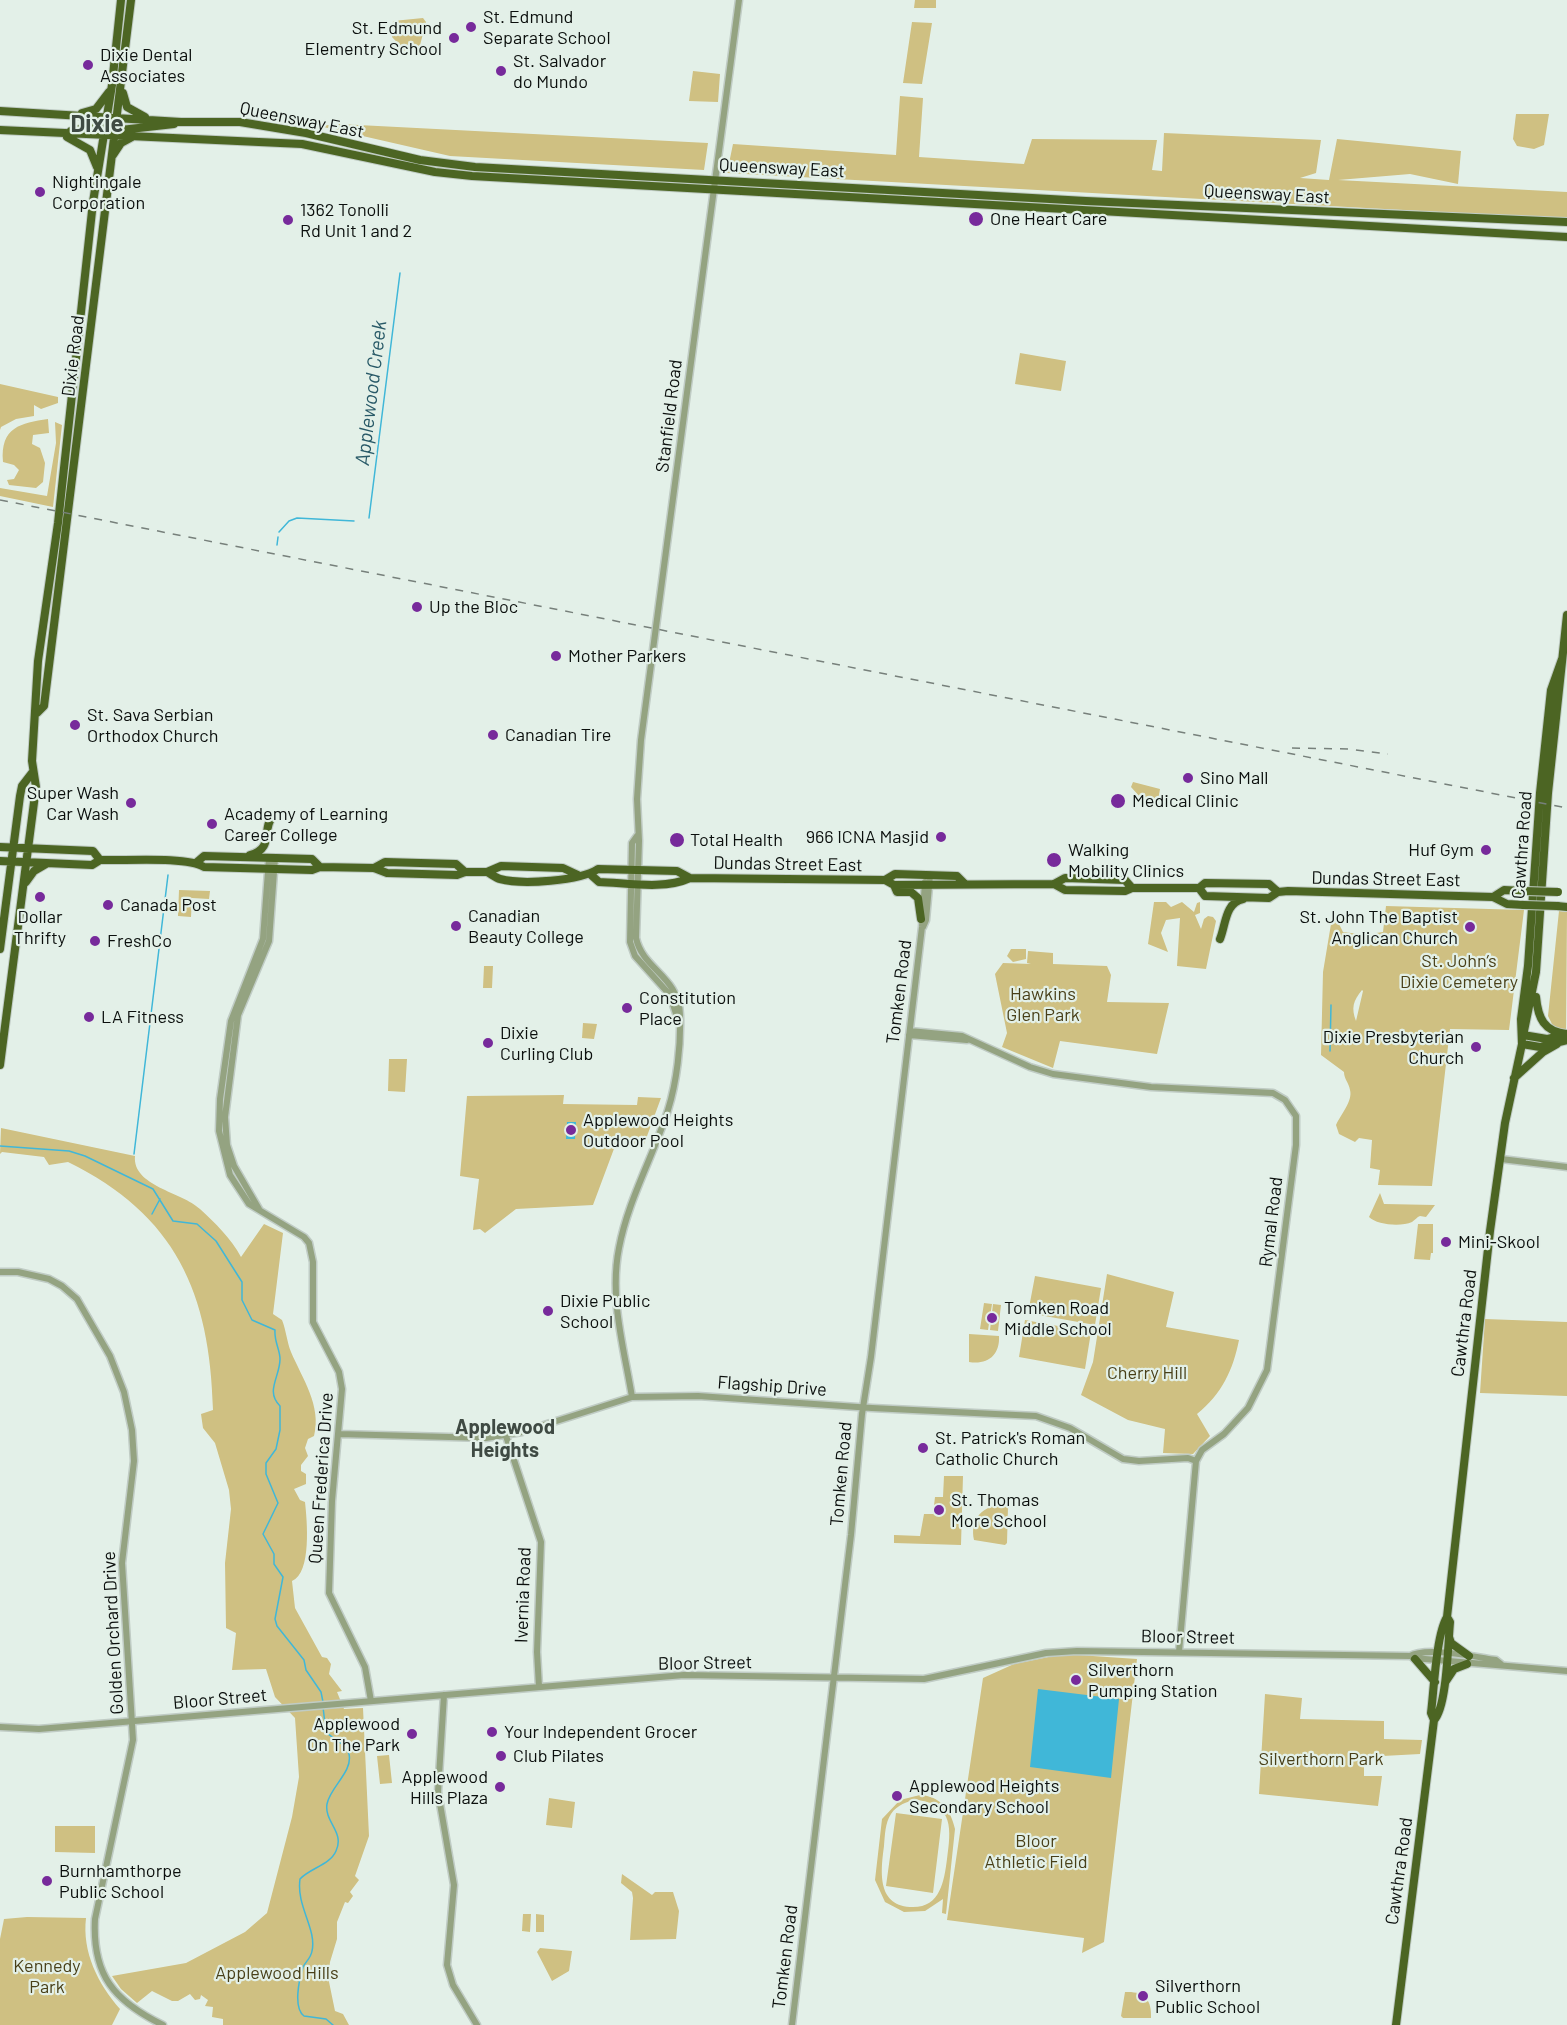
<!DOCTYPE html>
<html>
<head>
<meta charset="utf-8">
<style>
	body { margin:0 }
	canvas { display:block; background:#e3f0e8 }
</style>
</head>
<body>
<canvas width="1567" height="2025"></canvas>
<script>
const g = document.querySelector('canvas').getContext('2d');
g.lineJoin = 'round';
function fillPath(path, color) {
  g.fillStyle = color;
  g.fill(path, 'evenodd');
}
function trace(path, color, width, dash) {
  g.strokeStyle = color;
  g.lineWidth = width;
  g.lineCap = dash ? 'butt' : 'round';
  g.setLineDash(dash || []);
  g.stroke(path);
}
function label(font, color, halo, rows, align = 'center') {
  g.font = font + ' Barlow,sans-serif';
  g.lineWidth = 4.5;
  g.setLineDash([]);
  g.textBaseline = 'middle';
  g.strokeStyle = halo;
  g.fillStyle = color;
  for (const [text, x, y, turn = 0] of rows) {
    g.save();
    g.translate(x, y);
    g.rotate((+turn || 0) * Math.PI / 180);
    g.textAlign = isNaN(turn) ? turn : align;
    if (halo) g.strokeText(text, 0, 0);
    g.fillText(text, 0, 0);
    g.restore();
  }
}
const green = new Path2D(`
	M915,0H936V8H914Z
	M423,18L426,22L418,53L405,51L392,37L393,21Z
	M912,22L932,23L922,84L903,83Z
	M693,71L720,74L718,102L689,101Z
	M900,96L923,98L919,157L1024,164L1032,139L1157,140L1152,170L1162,171L1164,133L1321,140L1316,173L1300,178L1329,180L1337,139L1461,151L1458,184L1410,174L1338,180L1567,192V219L727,173L733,144L896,155Z
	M1516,114H1549L1544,145L1534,149L1517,146L1513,139Z
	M339,124L708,143L704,170L450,156L319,126Z
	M1020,353L1066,361L1061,391L1015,384Z
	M0,384L58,397V403L41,409L34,405V416L16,419L1,427L0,430Z
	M48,419L49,433L33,435L32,444L40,448L45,463L43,482L36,488L9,485L7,480L14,479L19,470L14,465L3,462C0,427 21,423 48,419Z
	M55,422L62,425L53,507L0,496V488L47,496L56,443Z
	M1133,782L1160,789L1157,807L1148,806L1131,787Z
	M179,890L210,891L209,899L192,898L191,917L178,916Z
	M1154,902H1166L1171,907L1182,902L1194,912L1197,903L1200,902V913L1195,915L1201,929L1204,919L1208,916L1213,917L1216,921L1206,969L1177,966L1180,918L1166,920L1161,933L1168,952L1148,944Z
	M1386,906L1524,910L1509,1030L1450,1029L1432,1186L1378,1185L1380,1170L1370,1168L1372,1140L1359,1138L1355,1142L1339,1134L1336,1125C1341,1114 1353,1101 1350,1090C1349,1083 1344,1079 1344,1072L1321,1055L1323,972L1333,912L1343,932L1375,936L1376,933L1383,932ZM1362,990L1363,991L1356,1021C1351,1008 1353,1001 1362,990Z
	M1559,911L1567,912L1566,1030L1554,1028L1548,1016Z
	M1011,949H1026V959L1013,962L1007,956Z
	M1028,951L1053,953V964L1107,966L1111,975L1107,1002L1169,1003L1157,1054L1060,1041L1053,1068L1002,1047L1007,1033L995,974L1003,963L1031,964L1027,963Z
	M484,966H493L492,988H483Z
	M583,1023L597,1024L594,1039L582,1038Z
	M389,1059H407L405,1092L388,1091Z
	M564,1095L563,1104L637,1105L638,1097L661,1098L643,1147L618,1138L593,1205L516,1209L485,1233L480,1229L473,1230L479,1179L460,1176L467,1096Z
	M1,1128L135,1156C132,1186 182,1192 200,1209C215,1223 231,1238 241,1257L264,1224L283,1233L273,1314L282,1320C286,1330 287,1342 291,1352C302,1378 322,1406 314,1436L308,1439L305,1448L308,1456L301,1465V1471L306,1474V1484L294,1489L300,1500L305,1502C307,1520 312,1573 292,1581L295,1608L322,1657L327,1658L331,1664L329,1674L342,1691L337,1692L344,1709L363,1708L369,1836L355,1876L359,1880L350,1892L353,1896L348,1903L345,1902L337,1922V1939L330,1962L328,1977L335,2011L343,2014L349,2025H223V2019L212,2017L213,2007L205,2006L208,2000L201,1995L200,1999L195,2000L190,1994L178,2001H172L152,1991L137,2003L121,1989L112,1976L186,1963L245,1932L267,1913L292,1817L299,1777L295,1718L275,1697L266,1669L232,1670L236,1633L226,1628L225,1563L231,1509L229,1490L215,1443L203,1428L201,1414L213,1410C210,1293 176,1215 68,1162L49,1165L44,1157L2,1152L0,1154Z
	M1380,1193L1384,1204L1435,1205L1426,1217L1420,1216C1417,1217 1415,1220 1412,1222C1401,1227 1377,1225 1369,1217Z
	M1418,1224H1433V1253H1431L1430,1260L1414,1259Z
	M1107,1274L1174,1292L1166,1327L1239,1340C1233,1370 1222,1394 1197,1414L1210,1436L1193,1454L1163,1453L1165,1429L1128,1420L1081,1395L1093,1362Z
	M1035,1276L1101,1288L1095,1325L1028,1313Z
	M984,1303L992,1304L988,1330L980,1329Z
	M993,1304L1001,1305L998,1331L990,1330Z
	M1485,1319L1567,1322V1396L1480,1393Z
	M1025,1320L1091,1332L1085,1369L1019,1357Z
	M969,1334L999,1336C1000,1355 988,1365 969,1362Z
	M944,1476H963L961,1545L894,1543V1535L920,1536L924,1514H933L935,1497H943Z
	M1000,1505L1008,1507L1007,1543L1005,1545L974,1540C970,1521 980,1507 1000,1505Z
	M1063,1654L1137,1659L1104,1942L1082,1953L1084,1938L947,1920L983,1678L1014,1664Z
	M1265,1694L1302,1698L1300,1719L1384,1721V1739L1422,1740L1420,1754L1364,1757V1776H1382L1378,1806L1259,1794Z
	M389,1755L392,1783L380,1784L377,1756Z
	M920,1795C940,1796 951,1810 955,1829L946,1914L942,1913L943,1899L925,1911L904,1912L885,1902L875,1880L882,1819L900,1800ZM918,1800C954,1805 951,1830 947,1859C944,1882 940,1909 910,1907C876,1905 881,1869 884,1846C885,1835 885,1823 891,1814C897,1805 907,1801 918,1800Z
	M549,1798L575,1802L572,1828L546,1825Z
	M896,1813L942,1819L933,1893L886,1886Z
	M55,1826H95V1853L55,1852Z
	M622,1874L652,1895L655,1892H673L679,1911L676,1939L630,1940L633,1898L632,1892L621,1883Z
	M523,1914H531L530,1932L522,1931Z
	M536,1914L544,1915V1932H536Z
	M27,1917L86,1918C82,1952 98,1984 120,2009L112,2025H0V1939L4,1919Z
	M540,1948L572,1951L569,1971L552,1981L537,1952Z
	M1125,1992C1144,1991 1152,1999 1151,2018H1123L1121,2016Z`);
const water = new Path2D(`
	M567,1122H576L575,1139H566Z
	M1038,1689L1119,1699L1111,1778L1030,1767Z`);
const stream = new Path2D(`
	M369,518L400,273
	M279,532L289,521L297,518L354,521
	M277,545L278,537
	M1330,1051L1331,1005
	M0,1146L69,1151L85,1156L153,1189L173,1221L197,1224L216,1241L242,1282V1300L252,1320L275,1330C274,1342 280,1349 280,1359C280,1377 265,1391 280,1406V1430L276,1449L266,1463V1474L278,1503L263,1534L274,1554V1564L283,1577L275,1619L277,1626L304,1660L306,1670L321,1692L323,1702
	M134,1154L168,875
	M152,1214L160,1199
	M323,1707L326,1732C333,1739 346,1744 349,1754C353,1772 330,1787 327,1804C324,1822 345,1832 336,1851C330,1865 310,1868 300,1879C296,1906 317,1929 312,1951C311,1958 306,1961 303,1967C299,1980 293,2008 304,2016L326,2019L333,2025`);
const minor = new Path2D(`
	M637,836L632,843L630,942L635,956L670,995L679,1023
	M269,858L263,939L231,1021L220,1099L219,1131L230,1175L249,1204L304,1237L309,1243L313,1262V1322L339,1372L342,1389L332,1501L329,1593L365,1667L371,1701
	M923,927L926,920L930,875
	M910,1031L962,1036L1030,1067L1053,1074L1151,1087L1273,1093L1285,1100L1296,1116V1145L1267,1370L1248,1408L1224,1434L1202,1450L1196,1461L1179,1652
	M909,1035L967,1040
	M1501,1159L1567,1167
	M259,1209L234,1166L227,1145L225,1117L238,1015L269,941L275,858
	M0,1272H18L49,1279L62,1286L77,1299L110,1356L124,1392L132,1430L134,1461L122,1563L133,1740L95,1919C92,1975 114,2001 163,2025
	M632,1397C624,1348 609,1298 619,1248C628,1200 653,1157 668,1110C677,1081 681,1045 680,1015C679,976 643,970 636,938L639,841L637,799L641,740L739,0
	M339,1434L486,1438L522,1432L632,1397L698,1396L872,1408L1036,1416L1070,1428L1123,1459L1139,1461L1188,1458L1196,1461
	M506,1436L541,1542L537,1652L539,1687
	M1413,1658L1567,1671
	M444,1695L438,1792L454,1885L447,1965L453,1985L477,2025
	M0,1727L39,1729L684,1675L924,1679L1046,1653L1077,1651L1410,1656C1426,1646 1476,1657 1496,1660L1501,1664
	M792,2025L851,1535L862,1414L871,1357L922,927L925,882`);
const major = new Path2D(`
	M123,93L127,107L145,117
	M0,111L181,122H240L306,133L420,160L475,167L1086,201L1567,222
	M82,113L96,109L109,92
	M0,130L302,144L435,172L472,176L1567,237
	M71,131L109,122
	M112,131L174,124
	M67,137L90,150L97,167
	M113,155L121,143L132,137
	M37,713L44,706L131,0
	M0,847L93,851L100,860
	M250,855C275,848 261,829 273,816
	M0,861L92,865L100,860C123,861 187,856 204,867L312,870L320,867L374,868L387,873L457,875L465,872H487L501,866L563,868L578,875
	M197,862L204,856L312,859L320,867
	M374,868L385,862L456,864L465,872
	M487,872C491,874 496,878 500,879C522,885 580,881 598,869L677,871L690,878
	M590,874L599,882C628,883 664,890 690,878L885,880L895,874L957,876L965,884
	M885,880L894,885L1054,884L1065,878L1125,880L1132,888
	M26,882L34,871L46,864
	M1054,884L1065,890L1125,891L1132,888H1199L1205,883L1269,884L1278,892
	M894,885L897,892H911L918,898L921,919
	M1199,888L1205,896L1269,898L1278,892L1288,891L1493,897L1507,904L1524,905
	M1493,897L1504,890L1524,891
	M1557,906L1567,907
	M1220,939C1226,924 1225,903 1243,899
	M0,949L20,796L22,786L32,773
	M1536,997C1538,1018 1544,1032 1567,1034
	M1524,1031L1536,972L1548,793L1567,615
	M1523,1035L1547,1039L1566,1034
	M1522,1044L1540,1047L1567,1040
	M0,1065L36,787L32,761L38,661L58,523L93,202L112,85L121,0
	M1514,1078L1543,1052L1557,1044
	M1449,1637L1451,1643L1469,1656
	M1415,1659L1435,1682
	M1446,1681L1454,1669L1467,1664
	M1434,1720C1447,1707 1448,1643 1450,1622L1447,1617
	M1396,2025L1434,1720L1431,1713C1434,1690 1436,1635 1447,1617L1490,1231L1505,1123L1522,1044L1521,1019L1528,966L1540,793L1551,690L1562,659`);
const rail = new Path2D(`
	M0,500L1567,808
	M1292,748L1349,749L1388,754`);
const majorBridge = new Path2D(`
	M1524,891L1558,892
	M1524,905L1557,906`);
const markers = [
	[471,27,6,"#772a9b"],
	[454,38,6,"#772a9b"],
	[88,65,6,"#772a9b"],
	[501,71,6,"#772a9b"],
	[40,192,6,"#772a9b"],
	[976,219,8,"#772a9b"],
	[288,220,6,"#772a9b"],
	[417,607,6,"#772a9b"],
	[556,656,6,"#772a9b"],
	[75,725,6,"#772a9b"],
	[493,735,6,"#772a9b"],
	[1188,778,6,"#772a9b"],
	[1118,801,8,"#772a9b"],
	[131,803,6,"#772a9b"],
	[212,824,6,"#772a9b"],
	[941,837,6,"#772a9b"],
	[677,840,8,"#772a9b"],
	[1486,850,6,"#772a9b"],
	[1054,860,8,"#772a9b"],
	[40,897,6,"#772a9b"],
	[108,905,6,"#772a9b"],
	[456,926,6,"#772a9b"],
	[1470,927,6,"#772a9b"],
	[95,941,6,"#772a9b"],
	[627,1008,6,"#772a9b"],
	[89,1017,6,"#772a9b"],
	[488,1043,6,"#772a9b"],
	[1476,1047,6,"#772a9b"],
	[571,1130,6,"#772a9b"],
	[1446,1242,6,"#772a9b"],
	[548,1311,6,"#772a9b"],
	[992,1318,6,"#772a9b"],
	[923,1448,6,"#772a9b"],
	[939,1510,6,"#772a9b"],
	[1076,1680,6,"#772a9b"],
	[492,1732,6,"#772a9b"],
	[412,1734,6,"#772a9b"],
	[501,1756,6,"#772a9b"],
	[500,1787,6,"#772a9b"],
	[897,1796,6,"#772a9b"],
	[47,1881,6,"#772a9b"],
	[1143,1996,6,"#772a9b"]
];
const poiNames = [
	["St. Edmund",483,17],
	["Separate School",483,38],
	["St. Edmund",442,28,"right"],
	["Elementry School",442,49,"right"],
	["Dixie Dental",100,55],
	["Associates",100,76],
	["St. Salvador",513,61],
	["do Mundo",513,82],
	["Nightingale",52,182],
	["Corporation",52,203],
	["1362 Tonolli",300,210],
	["Rd Unit 1 and 2",300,231],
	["One Heart Care",990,219],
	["Up the Bloc",429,607],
	["Mother Parkers",568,656],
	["St. Sava Serbian",87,715],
	["Orthodox Church",87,736],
	["Canadian Tire",505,735],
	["Sino Mall",1200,778],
	["Super Wash",119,793,"right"],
	["Car Wash",119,814,"right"],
	["Medical Clinic",1132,801],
	["Academy of Learning",224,814],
	["Career College",224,835],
	["966 ICNA Masjid",929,837,"right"],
	["Total Health",690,840],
	["Walking",1068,850],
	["Mobility Clinics",1068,871],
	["Huf Gym",1474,850,"right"],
	["Canada Post",120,905],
	["Canadian",468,916],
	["Beauty College",468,937],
	["Dollar",40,917,"center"],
	["Thrifty",40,938,"center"],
	["St. John The Baptist",1458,917,"right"],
	["Anglican Church",1458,938,"right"],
	["FreshCo",107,941],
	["Constitution",639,998],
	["Place",639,1019],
	["LA Fitness",101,1017],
	["Dixie",500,1033],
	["Curling Club",500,1054],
	["Dixie Presbyterian",1464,1037,"right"],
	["Church",1464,1058,"right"],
	["Applewood Heights",583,1120],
	["Outdoor Pool",583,1141],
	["Mini-Skool",1458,1242],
	["Dixie Public",560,1301],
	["School",560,1322],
	["Tomken Road",1004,1308],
	["Middle School",1004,1329],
	["St. Patrick's Roman",935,1438],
	["Catholic Church",935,1459],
	["St. Thomas",951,1500],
	["More School",951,1521],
	["Silverthorn",1088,1670],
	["Pumping Station",1088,1691],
	["Applewood",400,1724,"right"],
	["On The Park",400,1745,"right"],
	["Your Independent Grocer",504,1732],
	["Club Pilates",513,1756],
	["Applewood",488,1777,"right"],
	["Hills Plaza",488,1798,"right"],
	["Applewood Heights",909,1786],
	["Secondary School",909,1807],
	["Burnhamthorpe",59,1871],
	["Public School",59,1892],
	["Silverthorn",1155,1986],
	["Public School",1155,2007]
];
const streetNames = [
	["Queensway East",302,120,11],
	["Queensway East",782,168,3],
	["Queensway East",1267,194,3],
	["Dixie Road",73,356,-83],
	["Stanfield Road",669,416,-83],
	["Cawthra Road",1522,845,-86],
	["Dundas Street East",788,864,1],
	["Dundas Street East",1386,879,1],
	["Tomken Road",899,992,-83],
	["Rymal Road",1271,1222,-83],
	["Cawthra Road",1464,1323,-83],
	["Flagship Drive",772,1386,4],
	["Tomken Road",841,1474,-85],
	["Queen Frederica Drive",321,1478,-86],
	["Ivernia Road",523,1595,-88],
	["Golden Orchard Drive",113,1633,-93],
	["Bloor Street",1188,1637,1],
	["Bloor Street",705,1663,-1],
	["Bloor Street",220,1699,-5],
	["Cawthra Road",1399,1871,-82],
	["Tomken Road",785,1957,-83]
];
const parkNames = [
	["St. John’s",1459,961],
	["Dixie Cemetery",1459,982],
	["Hawkins",1043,994],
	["Glen Park",1043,1015],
	["Cherry Hill",1147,1373],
	["Silverthorn Park",1321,1759],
	["Bloor",1036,1841],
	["Athletic Field",1036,1862],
	["Kennedy",47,1966],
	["Park",47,1987],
	["Applewood Hills",277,1973]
];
const waterNames = [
	["Applewood Creek",371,393,-83]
];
const neighbourhoodNames = [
	["Applewood",505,1427],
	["Heights",505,1450]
];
const districtNames = [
	["Dixie",97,124]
];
fillPath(green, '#cfc082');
fillPath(water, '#40b7d8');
trace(stream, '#40b7d8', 1.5);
trace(minor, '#c0ccc5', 9);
trace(major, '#c0ccc5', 10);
trace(minor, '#94a381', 6);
trace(major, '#4c6523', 8);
trace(rail, '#77807b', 1.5, [8, 8]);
trace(majorBridge, '#c0ccc5', 10, []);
trace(majorBridge, '#4c6523', 8);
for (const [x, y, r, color] of markers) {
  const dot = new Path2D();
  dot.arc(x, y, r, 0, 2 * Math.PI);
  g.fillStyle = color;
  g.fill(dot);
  trace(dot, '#e3f0e8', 2);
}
label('18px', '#0b0f0d', '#e3f0e8', poiNames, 'left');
label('18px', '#0b0f0d', '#e3f0e8', streetNames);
label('18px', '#483f18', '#e3f0e8', parkNames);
label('italic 20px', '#285967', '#e3f0e8', waterNames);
label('bold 20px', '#3f4a43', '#e3f0e8', neighbourhoodNames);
label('bold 24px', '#3f4a43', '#e3f0e8', districtNames);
</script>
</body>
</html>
